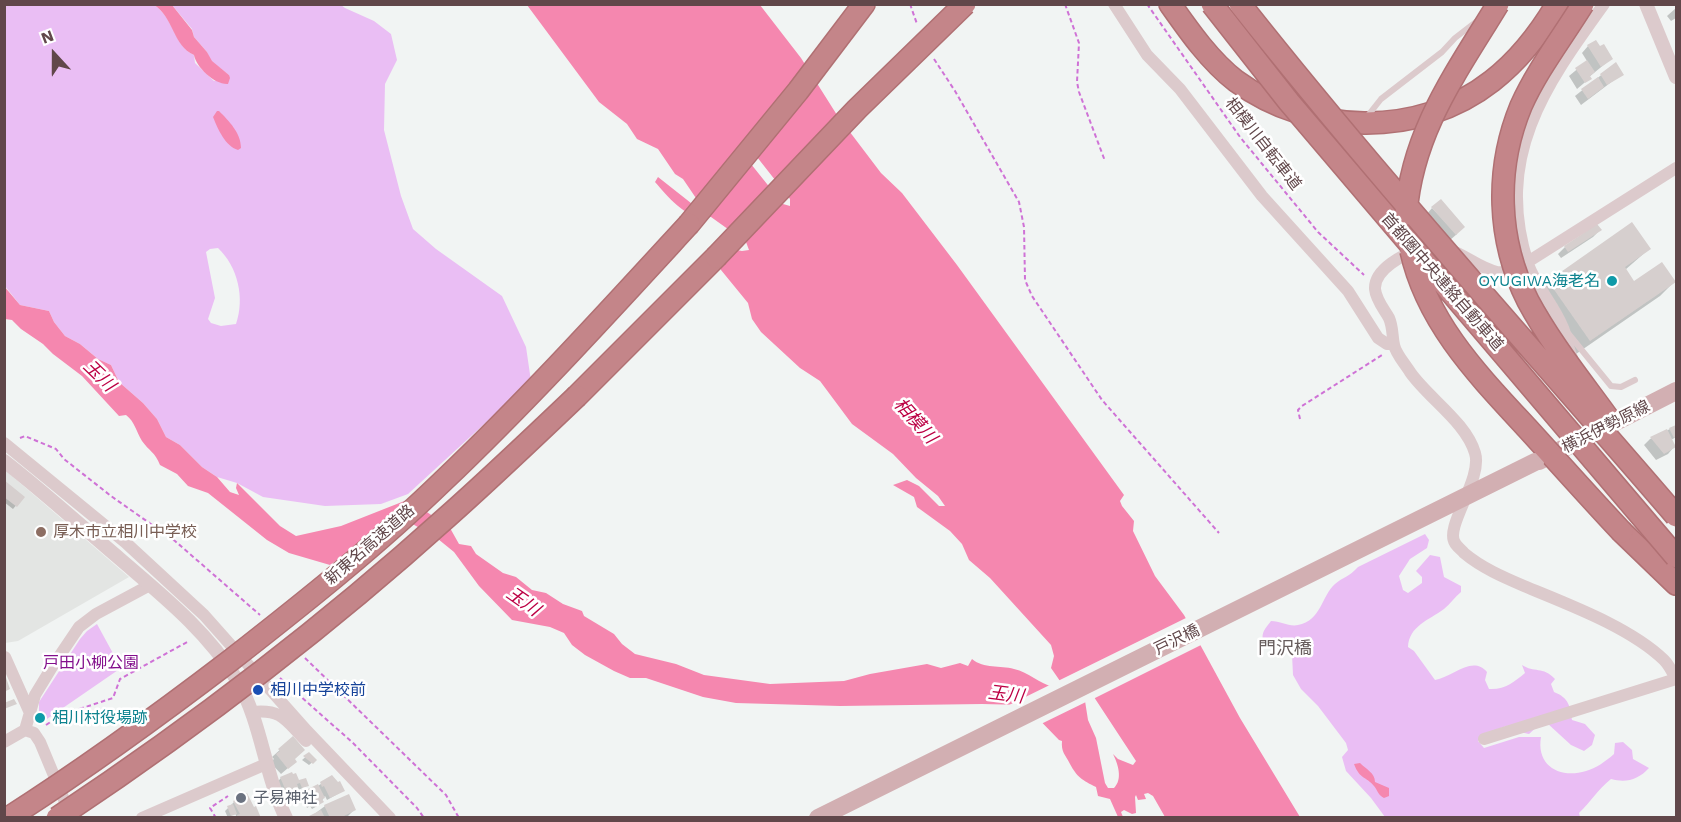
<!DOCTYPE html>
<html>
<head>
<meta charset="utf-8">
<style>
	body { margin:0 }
	#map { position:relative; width:1681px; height:822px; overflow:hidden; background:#f1f4f3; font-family:"Work Sans",sans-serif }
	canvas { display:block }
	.frame { position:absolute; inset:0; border:6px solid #61474a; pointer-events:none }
	.north { position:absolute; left:24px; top:24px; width:60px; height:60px; -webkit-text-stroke:4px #fff; paint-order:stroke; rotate:339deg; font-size:16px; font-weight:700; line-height:24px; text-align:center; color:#61474a }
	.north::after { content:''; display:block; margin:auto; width:21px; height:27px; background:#61474a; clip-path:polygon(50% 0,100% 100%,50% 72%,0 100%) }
</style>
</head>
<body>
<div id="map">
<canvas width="1681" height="822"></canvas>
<div class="frame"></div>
<div class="north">N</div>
</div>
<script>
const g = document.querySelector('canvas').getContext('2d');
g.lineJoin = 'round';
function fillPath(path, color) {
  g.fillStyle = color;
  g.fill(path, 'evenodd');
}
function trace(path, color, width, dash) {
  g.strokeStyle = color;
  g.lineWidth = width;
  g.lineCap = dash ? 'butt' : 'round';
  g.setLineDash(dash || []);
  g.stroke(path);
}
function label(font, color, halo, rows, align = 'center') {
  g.font = font + ' "Work Sans","Noto Sans JP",sans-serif';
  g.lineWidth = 5;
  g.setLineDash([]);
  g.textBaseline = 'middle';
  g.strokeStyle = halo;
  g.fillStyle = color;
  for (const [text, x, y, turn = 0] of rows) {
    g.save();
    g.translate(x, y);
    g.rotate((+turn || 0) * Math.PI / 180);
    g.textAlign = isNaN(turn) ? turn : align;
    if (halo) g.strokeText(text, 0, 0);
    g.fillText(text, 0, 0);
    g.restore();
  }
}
const education = new Path2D(`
	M4,469L129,577L18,641L5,643Z`);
const green = new Path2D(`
	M4,5H154C173,16 174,46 194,55L195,63L214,81L229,75L211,61L207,52L194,37L192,29L172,5H341L345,8L374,21L391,34L397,60L385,84L384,130L401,196L413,229L436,249L502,296L526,347L531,381L408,494L381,504L325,506L263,497L237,483L217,477L202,467L180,445L166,437L157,419L143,403L119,382L111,365L98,359L80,344L65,336L54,322L49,311L20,305L5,286ZM218,248C238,267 245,298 236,324L221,326L211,323L208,319L215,298L206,252L210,249Z
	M1425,534L1429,540L1427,548L1410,559L1399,576L1403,590L1408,593L1422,583V577L1416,571L1430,555L1440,557L1444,577L1461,586V592C1455,597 1450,604 1444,609C1429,620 1409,626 1408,647L1414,651L1435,680C1453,677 1472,655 1487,672L1485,680L1489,689C1505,690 1514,682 1525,673L1522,665C1534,673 1543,666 1555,679L1551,684L1554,692C1569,698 1570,706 1572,720L1585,724L1595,735L1592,745L1584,751L1571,745L1547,723L1540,724L1529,734L1520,732L1518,725C1504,723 1490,734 1478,741L1484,748L1519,737H1541C1536,766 1560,779 1586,771C1596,768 1605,762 1614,754L1615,743L1623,742L1632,750L1633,759L1649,768C1638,780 1626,783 1611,779C1597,790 1591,802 1579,813L1580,817H1385L1371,798L1346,771L1342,757L1348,750L1346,743L1318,706L1301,689L1293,675L1292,654L1289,646L1278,644L1266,646C1259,635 1264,630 1271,621C1281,621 1289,627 1298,625C1321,621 1322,595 1335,584C1343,577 1349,577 1358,567Z
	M97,624L121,668L44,721L39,711V702L80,639L87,631Z`);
const water = new Path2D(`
	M154,5H172L192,30L194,37L207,52L212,61L229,75L230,78L228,84C215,85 196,67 194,55C173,46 173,16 154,5Z
	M527,5H760L801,58L837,115L881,173L902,193L957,265L1124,495L1120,501L1122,506L1134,521L1133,531L1155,576L1184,615L1240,718L1300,817H1165L1153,796L1148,793L1144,794L1146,799L1138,800L1136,795L1135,797L1136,813L1132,814L1124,810L1121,812L1123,817H1118L1110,799L1098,796L1096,787C1082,780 1077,777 1070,764C1065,754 1061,752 1062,741L1059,740L1025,705L982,704L840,706L736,703L703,697L646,678H630L614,671L585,655L572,645L564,633L550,627L512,620L479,586L454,552L438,539L411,523L366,540L330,565L289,553L267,540L208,493L188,486L177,474L160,465C155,452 149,451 142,441C136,431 135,422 126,415L119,416L82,376L53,354L43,344L21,329L12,320L5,319L4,286L20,305L49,311L54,322L65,336L80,344L98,359L111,365L119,382L143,403L157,419L166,437L180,445L202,467L217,477L230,492L239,495L236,488L237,483L280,526L296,536L341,526L407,500L411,501L450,528L459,544L471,546L476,554L503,573L516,577L532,590L546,593L563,604L582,611L584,616L614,634L622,644L635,654L676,664L704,675L770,684L844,681L870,674L927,664L941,668L960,663L968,666L972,659C984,669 1000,665 1014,669C1029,672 1039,684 1054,687L1060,681L1051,668L1054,656L1051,645L990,578L969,560L962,544L950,531L917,507L914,497L893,485L907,480L919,486L939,506H945L938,496L916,478L893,454L852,424L820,381L800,368L761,332L752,319L748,303L721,270L711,245L742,251L749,250L746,242L711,217C687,221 669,198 655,182L658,177L696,207L700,204L683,179L675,174L658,149L637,139L627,124L599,102ZM741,143L757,157L790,199V206L783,204L739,149L738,147ZM1092,694L1136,761L1133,765L1118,759L1113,754C1118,764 1123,779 1114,788H1108L1105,783L1096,738L1088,720L1085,701Z
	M217,111H219C229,121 241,133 241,148L238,150C225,146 218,129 213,117Z
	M1360,763C1366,769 1375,773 1375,782L1389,788V796L1384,798C1378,795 1378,791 1374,786C1366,776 1360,780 1354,764Z`);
const pier = new Path2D(`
	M1188,617L1203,644L1093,699L1089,698L1088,701L1041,724L1024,708L1005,707Z`);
const shadow = new Path2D(`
	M1676,8V18L1671,21L1667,16Z
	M1588,46L1611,59L1589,77L1590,78L1577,89L1569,76L1587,61L1582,53Z
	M1615,64L1622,74L1581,105L1575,96Z
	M1432,208L1457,234L1449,241L1426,215Z
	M1600,230L1593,237L1561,258L1558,254L1565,247Z
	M1649,249L1625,270L1634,283L1674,282L1660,296L1576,354L1535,296L1549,282Z
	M1676,426V437L1671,440L1674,447L1668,454L1656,460L1644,445L1650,439Z
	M4,482L23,497L13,509L4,502Z
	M293,738V760L288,768L281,774L270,762L274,759L272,757Z
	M309,754L315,760L309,765L302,760Z
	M332,777L343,791L327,800L325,796L319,805L312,809L310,806L307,808L302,796Z
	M281,778L298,782L305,780L307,785L299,790L297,786L294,789L283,793L278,781Z
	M234,802L259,818H237L235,813L228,818L225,811Z
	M325,806L354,810L346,818H309Z`);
const building = new Path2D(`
	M1596,40L1600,46L1604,44L1613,59L1601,67L1587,45Z
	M1587,60L1595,72L1590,76L1592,79L1585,83L1575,68Z
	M1616,62L1624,75L1607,85L1600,74Z
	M1598,77L1604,87L1588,99L1581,89Z
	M1441,199L1465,227L1456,235L1431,207Z
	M1632,222L1651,249L1625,267L1634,281L1662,262L1676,282L1590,341L1548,281Z
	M1597,224L1602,230L1568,252L1564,246Z
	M1676,425V436L1674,438L1669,428Z
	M1667,429L1676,447L1664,454L1650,437Z
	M4,480L25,497L17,507L4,497Z
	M4,672L10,689L4,692Z
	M14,699L17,704L4,709V703Z
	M293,736L305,750L295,759L297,762L288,769L276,754L280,751L278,749Z
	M309,752L317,760L313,764L303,756Z
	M292,772L293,774L296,773L299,780L306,778L309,786L302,788L300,783L297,784L298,787L286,791L280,777Z
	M332,775L338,782L340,781L345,791L330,798L324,786L322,787L320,782Z
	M318,784L325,798L322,799L324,802L315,807L314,805L311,807L304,791Z
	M247,793L254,807L256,806L261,818H238L237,815L240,814L233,801Z
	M349,794L356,810L340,818H330L324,805Z
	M233,804L237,814L231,816L227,806Z
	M321,810L325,818H310L309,816Z`);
const path = new Path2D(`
	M910,4L917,24
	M1065,4L1079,43L1077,82L1079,92L1105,161
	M1147,4L1240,137L1318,232L1364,275
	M934,59L955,91L1019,202L1024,227L1025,280L1032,296L1102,400L1219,533
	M1300,419L1298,410L1302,406L1382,355
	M20,438L25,436L56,449L64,459L111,496L175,541L260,615
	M305,658L446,795L459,818
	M280,678L353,743L417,808L424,818
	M46,725L61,715L113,698L120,679L189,641
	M216,818L210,808L228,796`);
const service = new Path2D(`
	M1366,118L1381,99L1442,52L1455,38L1477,21
	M1567,332L1611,386L1621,387L1635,380`);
const minor = new Path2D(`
	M1114,4L1147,55L1180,89L1262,196L1348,291L1378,338L1387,344H1394
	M1572,358C1568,349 1567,338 1563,328C1554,305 1536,287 1528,264C1494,157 1544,87 1604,4
	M4,443L125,542L204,615L307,731L390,818
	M5,657L30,713
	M253,712C283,709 286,721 306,741
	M25,730L34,733L40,742L70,814
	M1484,739L1676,679C1673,673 1669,665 1664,660C1630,627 1567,604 1524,586C1503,577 1482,568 1464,553C1462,550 1457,547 1455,543C1444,527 1483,479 1475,453C1466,422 1428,398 1410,372C1405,364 1396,354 1394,345C1392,335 1393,327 1389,318C1384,309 1376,300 1375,289C1374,269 1404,254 1420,249C1454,240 1470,266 1497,272C1502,273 1509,271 1515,270L1676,168
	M4,742L25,730L35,695L52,667L79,627L96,614L150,585
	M142,818L266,764`);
const tertiary = new Path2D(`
	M1646,4L1676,77
	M4,461C44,492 81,526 120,559C163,596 207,631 237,680C262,723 264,773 286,818`);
const primary = new Path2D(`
	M1539,461L1676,391`);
const motorway = new Path2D(`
	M1170,4C1189,31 1210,61 1236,81C1310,135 1418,139 1492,81C1519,60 1540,33 1557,4
	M689,224L798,91L864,4
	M577,396L716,257
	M1622,532L1676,584`);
const primaryBridge = new Path2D(`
	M818,818L1535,462`);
const motorwayBridge = new Path2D(`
	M1212,4L1289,102L1676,557
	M1240,4C1379,180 1530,346 1676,516
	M1583,4C1562,38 1537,70 1521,106C1495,169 1497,240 1528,301C1551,344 1583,383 1611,422
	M1406,214C1412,132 1456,73 1498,4
	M1411,251C1427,323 1478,375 1527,428C1559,463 1590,498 1622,532
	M716,257L857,109L965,4
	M8,818C85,769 159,715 231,660C304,603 377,545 443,481C529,399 609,311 689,224
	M57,818C194,727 325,627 447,517C491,478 534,437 577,396`);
const markers = [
	[1612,281,6,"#0f9aa8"],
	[41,532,6,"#8d6e63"],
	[258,690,6,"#1a4fb4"],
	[40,718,6,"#0f9aa8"],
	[241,798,6,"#6b7280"]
];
const streetNames = [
	["相模川自転車道",1263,144,52],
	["首都圏中央連絡自動車道",1442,282,49],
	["横浜伊勢原線",1606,427,-27],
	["新東名高速道路",370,545,-41],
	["戸沢橋",1177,640,-26]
];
const cultureNames = [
	["OYUGIWA海老名",1600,281],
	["相川村役場跡",52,718,"left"]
];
const educationNames = [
	["厚木市立相川中学校",53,532]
];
const parkNames = [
	["戸田小柳公園",91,663]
];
const transitNames = [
	["相川中学校前",270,690]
];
const worshipNames = [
	["子易神社",253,798]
];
const waterNames = [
	["玉川",99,376,44],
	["相模川",915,421,48],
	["玉川",523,602,35],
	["玉川",1006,695,7]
];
const neighbourhoodNames = [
	["門沢橋",1285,649]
];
fillPath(education, '#e3e5e3');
fillPath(green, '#eabef4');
fillPath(water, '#f587af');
fillPath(pier, '#f1f4f3');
fillPath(shadow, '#0003');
fillPath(building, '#d6cfce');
trace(motorway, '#b07073', 24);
trace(path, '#cf72d6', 2, [4.5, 3]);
trace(service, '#dccacc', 6);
trace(minor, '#dccacc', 12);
trace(tertiary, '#dccacc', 14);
trace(primary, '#d2afb2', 18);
trace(motorway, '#c48589', 21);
trace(motorwayBridge, '#b07073', 24, []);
trace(primaryBridge, '#d2afb2', 18);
trace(motorwayBridge, '#c48589', 21);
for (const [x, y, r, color] of markers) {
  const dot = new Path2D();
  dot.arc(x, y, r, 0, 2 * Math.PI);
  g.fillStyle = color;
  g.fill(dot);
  trace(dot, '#fff', 2);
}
label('16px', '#61474a', '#fff', streetNames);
label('16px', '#0d838f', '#fff', cultureNames, 'right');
label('16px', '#785e54', '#fff', educationNames, 'left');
label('16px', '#830f8c', '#fff', parkNames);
label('16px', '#164399', '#fff', transitNames, 'left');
label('16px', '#5b616d', '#fff', worshipNames, 'left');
label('italic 18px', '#bc0044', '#fff', waterNames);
label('18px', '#675d5d', '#fff', neighbourhoodNames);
</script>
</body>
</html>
